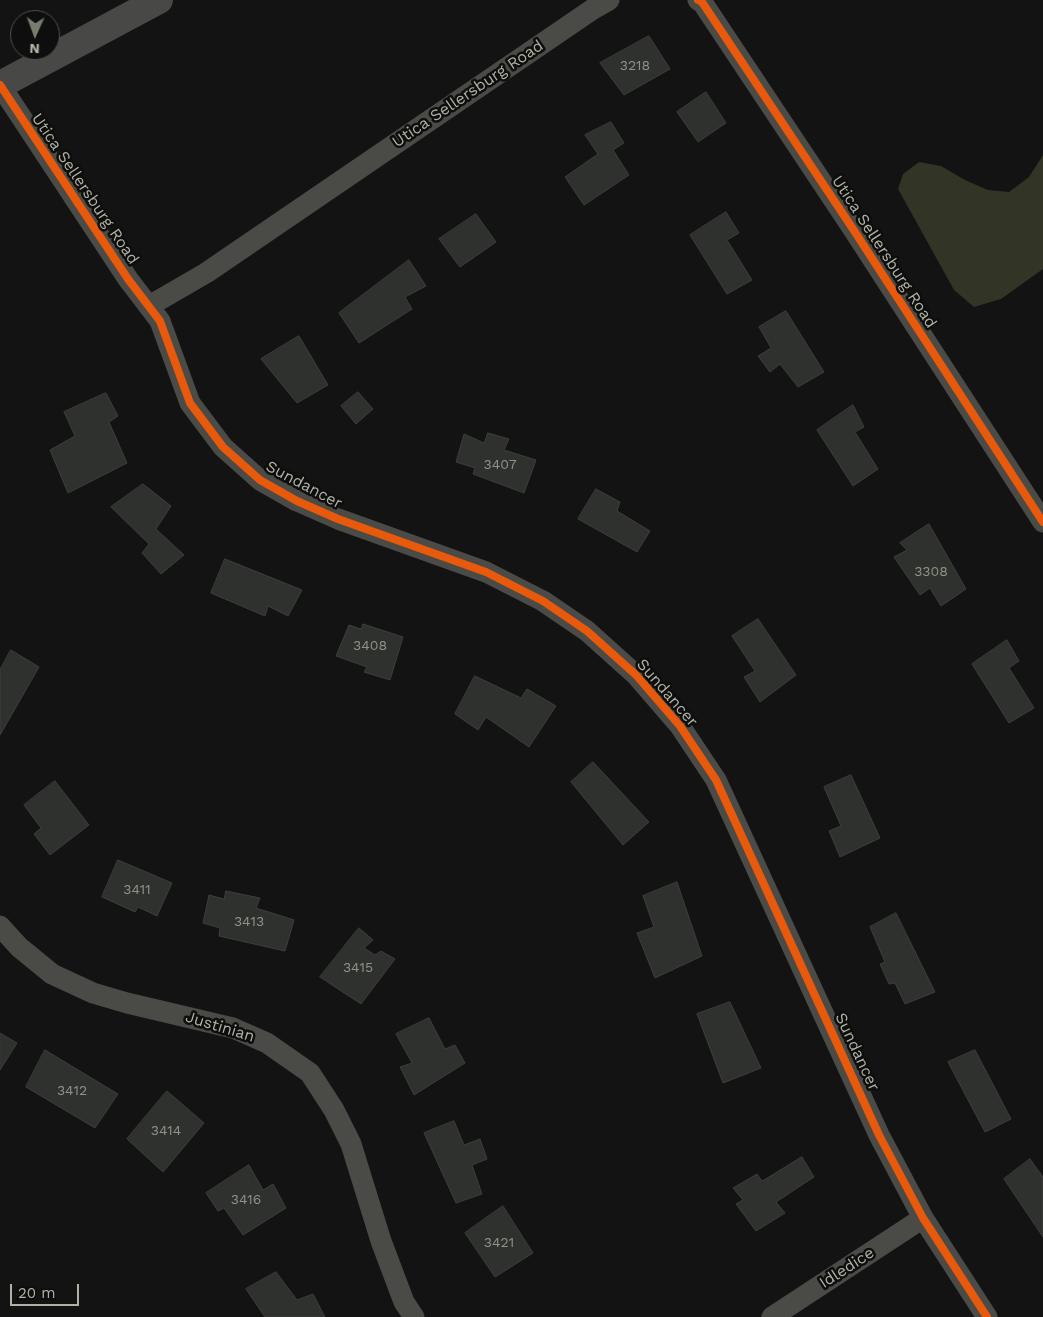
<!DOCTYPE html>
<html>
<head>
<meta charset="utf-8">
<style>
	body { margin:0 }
	#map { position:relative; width:1043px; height:1317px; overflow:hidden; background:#121312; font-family:"Work Sans",sans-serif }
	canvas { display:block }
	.north { position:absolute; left:10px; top:10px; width:50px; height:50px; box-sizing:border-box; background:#0d0e0d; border:1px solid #4d5049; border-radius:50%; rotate:182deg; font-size:14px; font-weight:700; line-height:20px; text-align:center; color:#aeb4a3 }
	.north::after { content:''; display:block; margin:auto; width:18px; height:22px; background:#777c70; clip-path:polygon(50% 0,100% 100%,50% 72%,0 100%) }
	.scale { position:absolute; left:10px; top:1284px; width:69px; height:22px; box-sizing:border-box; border:2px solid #aeb4a3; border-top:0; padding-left:6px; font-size:15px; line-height:18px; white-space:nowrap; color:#aeb4a3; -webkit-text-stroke:4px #0d0e0d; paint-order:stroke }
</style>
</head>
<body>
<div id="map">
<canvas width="1043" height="1317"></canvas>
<div class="north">N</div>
<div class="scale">20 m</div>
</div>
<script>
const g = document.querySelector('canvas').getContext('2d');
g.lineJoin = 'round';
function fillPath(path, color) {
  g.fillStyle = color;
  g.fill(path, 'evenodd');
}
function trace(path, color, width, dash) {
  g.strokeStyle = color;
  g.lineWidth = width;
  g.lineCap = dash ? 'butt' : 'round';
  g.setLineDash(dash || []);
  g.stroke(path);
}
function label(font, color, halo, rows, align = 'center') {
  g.font = font + ' "Work Sans",sans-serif';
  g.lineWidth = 5;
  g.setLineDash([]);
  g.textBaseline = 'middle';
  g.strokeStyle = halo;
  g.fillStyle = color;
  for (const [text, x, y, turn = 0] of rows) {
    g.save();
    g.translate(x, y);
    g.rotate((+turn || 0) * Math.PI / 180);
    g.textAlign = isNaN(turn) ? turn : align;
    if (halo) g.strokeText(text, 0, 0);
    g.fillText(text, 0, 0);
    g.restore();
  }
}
const water = new Path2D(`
	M1043,155V269L1001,299L974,307L954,290L898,189L903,174L919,162L941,166L965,180L988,190L1009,192L1029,177Z`);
const building = new Path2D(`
	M649,36L670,69L624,95L600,63Z
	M706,92L726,123L698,142L677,112Z
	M611,122L624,143L613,150L629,175L584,205L565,177L598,154L585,135Z
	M726,212L739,233L727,240L752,280L727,294L690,235Z
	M476,214L496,242L460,267L439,239Z
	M409,260L426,286L405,297L412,309L359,343L339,313Z
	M786,311L824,372L798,387L780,364L770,372L758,356L771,348L759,327Z
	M299,336L328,385L297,403L261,359Z
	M358,392L373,409L356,424L341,406Z
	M106,393L118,416L109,422L127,463L68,493L50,450L75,436L64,412Z
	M853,405L864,427L855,432L878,469L853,486L817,430Z
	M488,433L509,439L504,450L536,460L524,493L473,474L475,468L456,462L464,434L484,443Z
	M143,484L171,506L156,529L184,555L161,574L142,553L149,544L111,507Z
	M596,489L620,502L617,511L650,531L637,552L578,519Z
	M929,524L966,589L941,606L930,588L920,595L894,557L907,550L900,543Z
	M225,559L302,590L288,616L268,606L265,616L211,593Z
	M758,619L796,675L760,702L744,677L755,671L732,636Z
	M363,624L403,637L390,680L364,672L367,667L336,656L349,625L361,629Z
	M1007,640L1019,661L1009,668L1034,708L1009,723L972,664Z
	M11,650L39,667L0,735V670Z
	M475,676L521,698L527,689L556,706L529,747L486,717L478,730L455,714Z
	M593,762L649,822L623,845L571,782Z
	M851,775L880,838L840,857L829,831L841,826L824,787Z
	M55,781L89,825L50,855L34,834L41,828L24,805Z
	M118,860L172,883L157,916L138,907L135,912L102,897Z
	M677,882L702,956L655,978L637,933L654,927L643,896Z
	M226,891L260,898L256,908L294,920L285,951L219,936L220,928L203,923L209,895L224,899Z
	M896,913L935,992L905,1004L895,983L889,984L880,964L885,962L870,927Z
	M359,928L373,940L364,948L375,955L381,951L395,959L361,1004L320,977Z
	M730,1002L761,1068L723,1083L697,1014Z
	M429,1018L445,1049L455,1045L465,1063L414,1095L400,1067L412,1063L396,1034Z
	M0,1033L17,1043L0,1070Z
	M45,1050L118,1094L95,1128L26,1087Z
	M975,1050L1011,1119L985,1132L948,1062Z
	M167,1091L204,1123L163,1172L127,1139Z
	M454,1121L464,1145L480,1139L487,1159L472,1165L482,1194L456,1203L424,1133Z
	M802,1157L814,1177L776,1202L785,1213L756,1231L736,1204L743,1200L733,1188L757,1174L762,1181Z
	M1030,1159L1043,1177V1237L1004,1179Z
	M249,1165L263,1190L273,1184L286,1208L243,1235L224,1208L218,1211L206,1193Z
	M503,1206L533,1253L495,1277L465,1233Z
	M276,1272L297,1300L313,1294L325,1317H265L246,1289Z`);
const street = new Path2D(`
	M698,0L702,2L853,229L1043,522
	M0,85L128,279L160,321L190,403L223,447L260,480L297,501L338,519L486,572L543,601L587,631L636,675L680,726L716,780L879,1135L923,1218L987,1317
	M149,306L206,273L593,9L609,0
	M0,926L19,947L52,974L93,993L127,1003L233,1028L267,1043L310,1073L334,1110L351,1144L381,1241L404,1302L414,1317
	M772,1317L923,1218`);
const secondary = new Path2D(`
	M0,85L159,0`);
const cycleway = new Path2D(`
	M698,0L702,2L853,229L1043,522
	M0,85L128,279L160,321L190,403L223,447L260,480L297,501L338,519L486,572L543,601L587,631L636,675L680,726L716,780L879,1135L923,1218L987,1317`);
const numberNames = [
	["3218",635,66],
	["3407",500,465],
	["3308",931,572],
	["3408",370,646],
	["3411",137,890],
	["3413",249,922],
	["3415",358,968],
	["3412",72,1091],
	["3414",166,1131],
	["3416",246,1200],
	["3421",499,1243]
];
const streetNames = [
	["Utica Sellersburg Road",468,94,-34],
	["Utica Sellersburg Road",85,189,56],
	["Utica Sellersburg Road",884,252,57],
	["Sundancer",304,485,28],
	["Sundancer",667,693,49],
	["Justinian",220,1027,17],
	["Sundancer",857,1052,65],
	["Idledice",847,1268,-33]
];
fillPath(water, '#323426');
fillPath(building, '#2f312e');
trace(building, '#3d3f3b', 1);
trace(street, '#4a4b47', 21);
trace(secondary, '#484946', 28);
trace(cycleway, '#e8590c', 8);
label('14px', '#8e9386', null, numberNames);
label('16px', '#aeb4a3', '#0d0e0d', streetNames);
</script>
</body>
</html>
